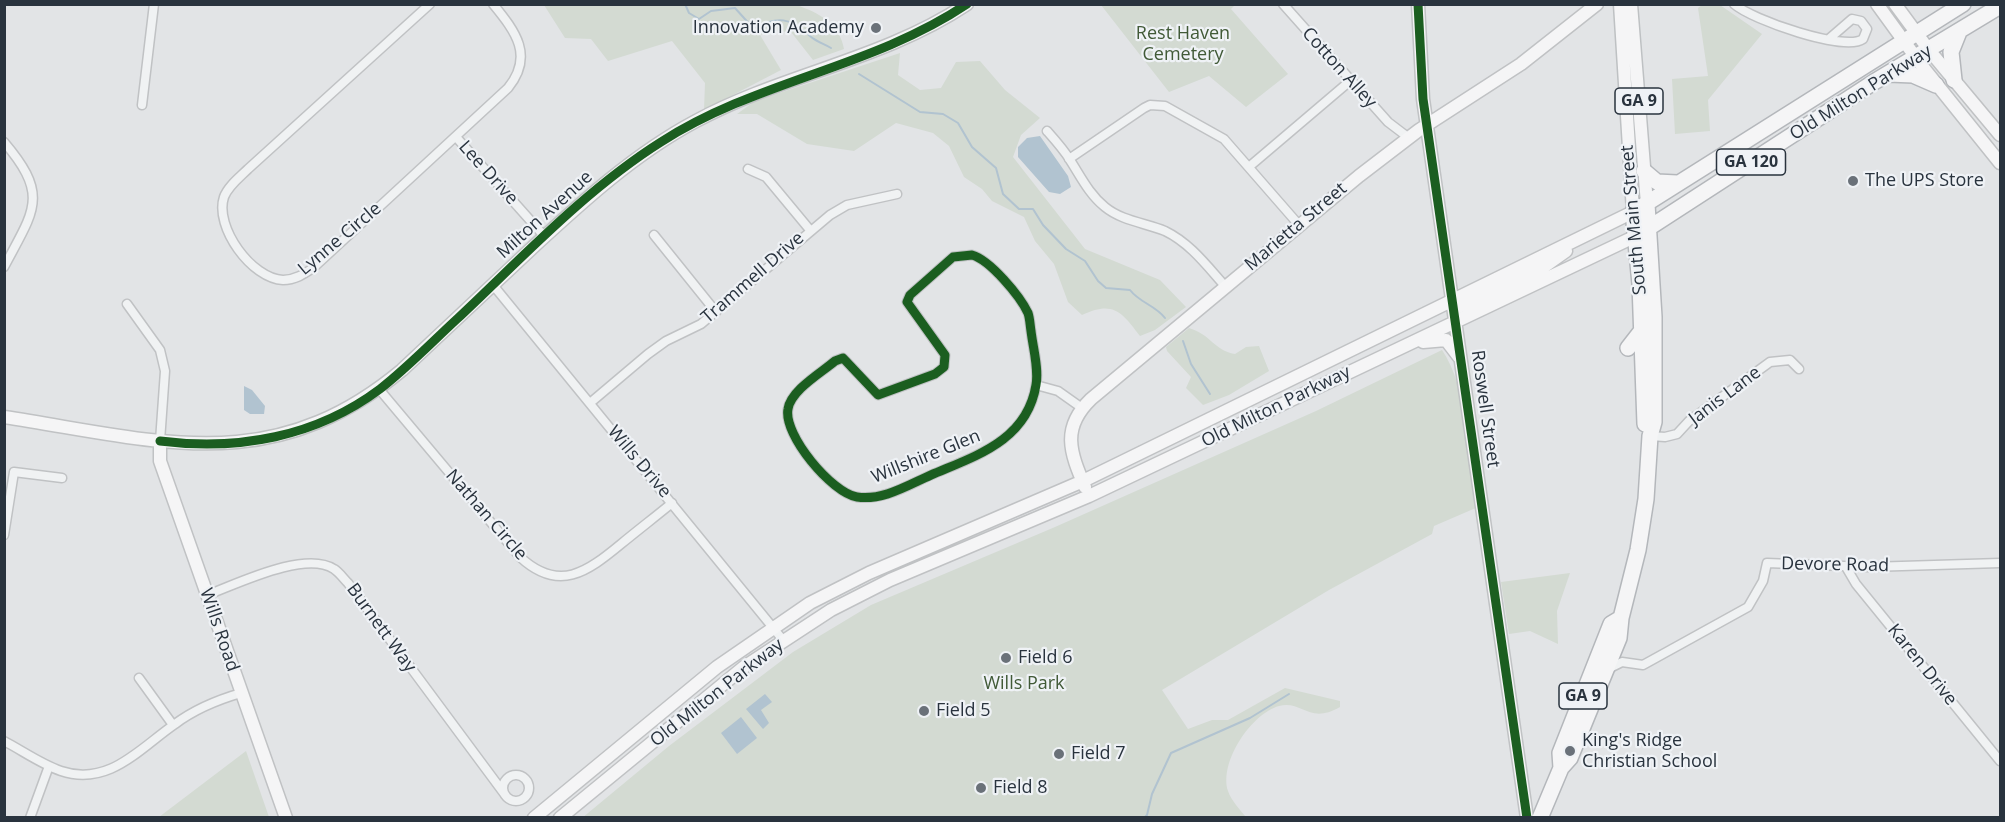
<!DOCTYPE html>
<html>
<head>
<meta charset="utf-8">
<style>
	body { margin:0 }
	#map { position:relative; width:2005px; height:822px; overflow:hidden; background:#e2e4e6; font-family:"Open Sans",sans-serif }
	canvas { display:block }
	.frame { position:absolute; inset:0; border:6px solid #29333e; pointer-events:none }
</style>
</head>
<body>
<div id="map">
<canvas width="2005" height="822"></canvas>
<div class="frame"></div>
</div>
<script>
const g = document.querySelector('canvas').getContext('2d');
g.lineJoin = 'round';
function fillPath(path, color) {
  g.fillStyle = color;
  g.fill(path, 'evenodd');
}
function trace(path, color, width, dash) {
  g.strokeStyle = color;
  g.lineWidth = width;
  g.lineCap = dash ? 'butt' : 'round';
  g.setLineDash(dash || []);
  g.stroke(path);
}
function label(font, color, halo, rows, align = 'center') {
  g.font = font + ' "Open Sans",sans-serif';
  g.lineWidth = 4.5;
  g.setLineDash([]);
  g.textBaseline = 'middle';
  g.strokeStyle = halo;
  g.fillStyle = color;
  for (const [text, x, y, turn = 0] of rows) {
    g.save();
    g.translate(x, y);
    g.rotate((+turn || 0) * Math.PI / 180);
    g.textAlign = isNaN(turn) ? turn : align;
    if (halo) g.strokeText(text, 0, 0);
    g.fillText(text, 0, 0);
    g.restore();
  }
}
const green = new Path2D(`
	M544,5H796C818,12 840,24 844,49L813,60L791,32L772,31L760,35L781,70L704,110L705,83L672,41L608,61L591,39L565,38Z
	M1101,5H1235L1231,9L1288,74L1246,107L1209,76L1169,92Z
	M1702,5H1720L1762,34L1708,100L1710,131L1675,134L1672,79L1708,76L1698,8Z
	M900,53L898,75L920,90L941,88L956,62L980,61L1005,90L1040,118L1021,135L1013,157L1085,249L1160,280L1186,307L1155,330L1140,336C1122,312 1113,300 1082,315L1068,302L1054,264L1035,241L1024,217L992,201L982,189L964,177L949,146L933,133L896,123L854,151L807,144L757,114H737L755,101Z
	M1189,328C1212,335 1213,350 1235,354L1246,347L1259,346L1269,371L1229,395L1203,405L1186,388L1191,377L1167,351L1166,347Z
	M1442,350C1467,386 1472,463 1478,507L1434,526L1432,534L1329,590L1162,690L1188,729L1212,720H1228L1285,688L1340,701V707C1309,725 1302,700 1279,706C1251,714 1219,762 1228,791C1231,800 1240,810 1246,817L582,818L669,746L793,652L871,605L1055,527L1316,411Z
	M1570,573L1557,611L1558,644L1530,631L1509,634L1501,582Z
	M246,751L269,817H159Z`);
const water = new Path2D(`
	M1040,136L1068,176L1071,187L1060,194L1049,192L1018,157V147L1027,138Z
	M244,386L252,390L265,406L264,414H250L244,410Z
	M765,694L772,702L761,710L769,723L763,729L746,709Z
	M741,717L757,738L737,754L721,733Z`);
const stream = new Path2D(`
	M636,4H641
	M685,4L689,13L699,19L711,11L735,8L753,28C778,16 790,17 810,36C815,41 824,44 831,48
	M859,74L920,112L943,114L958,123L972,147L996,168L1003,194L1019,209H1033L1043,225L1066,249L1085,261L1098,281L1106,288L1130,290C1140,303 1155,305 1165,318
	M1183,341L1191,364L1210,394
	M1144,818L1147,815L1152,794L1171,753L1250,718L1289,694`);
const street = new Path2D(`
	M430,4L248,169C240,177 228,186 224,197C214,227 252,279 283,280C295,280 304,274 313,268L508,88C534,56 516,32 493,4
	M1283,4L1388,122L1409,138
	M1734,4C1752,20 1845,52 1863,39L1867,29L1861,21L1852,19L1830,38
	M142,105L154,4
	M1047,131C1055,140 1064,150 1070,160C1081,177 1089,194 1105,207C1122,221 1146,223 1165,231C1190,243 1207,266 1225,286
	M456,137L545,237
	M4,142C50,196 34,210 4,267
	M1069,159L1144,108L1150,105L1165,106L1224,139L1299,225
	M1250,166L1350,81
	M748,169L766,177L810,230
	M654,235L716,312
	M972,255C990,260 1020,296 1028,313C1030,319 1030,325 1031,331C1033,348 1039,369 1036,385C1027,441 975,456 931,475C908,485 883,501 857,497C832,493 783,435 788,409C791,390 821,373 835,361L843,358L878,395L935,374L944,367L945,355L907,302L910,295L953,257Z
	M493,285L783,640
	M127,304L160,350L165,371L160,441
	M1036,385L1058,391L1082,408
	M379,389L520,557C559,593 587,572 621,544C638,530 655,517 672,503
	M590,403L648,354L666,341L701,324L830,215L847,205L897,194
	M1650,436L1665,437L1677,434L1689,421L1770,362L1790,360L1799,369
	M4,535L14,472L62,478
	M1846,567L1856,584L2000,761
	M207,595C237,584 305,550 334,569C339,572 344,579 348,583L506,796
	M1608,669L1622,662L1643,665L1748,607L1763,581L1767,563L1869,567L2000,563
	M139,678L173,725
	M4,741C23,751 41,764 61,771C109,787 140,748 175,724C195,709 217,700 241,693
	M503 788a13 13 0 1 1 26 0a13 13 0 1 1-26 0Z
	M30,818L49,766`);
const secondary = new Path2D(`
	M1418,4L1423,99L1527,818
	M1877,4L1922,66L2000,163
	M1895,4L1929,50L2000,135
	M1454,309L1542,268L1566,251
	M1423,342L1446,340L1459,357
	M4,417C157,440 270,480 402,370C445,330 488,289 531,249C582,202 634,154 696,121C783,74 883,60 967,4
	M160,441V461L286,818
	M1085,487C1070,452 1061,428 1091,399L1359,176L1419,130L1521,64L1597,4
	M534,818L717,667L810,603L869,573L1083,481L1633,212
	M560,818L744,667L831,610L890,580L1089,496L1636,236`);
const primary = new Path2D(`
	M1620,4L1633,212
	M1631,4L1647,204`);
const highway = new Path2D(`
	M1889,74L1913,75L1936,85
	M1954,80L1951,52L1959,32
	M1644,171L1657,182L1677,183
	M1641,233L1874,82L2000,6
	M1628,348L1642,330
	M1645,424L1640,284L1633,212L1963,4
	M1561,768L1560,753L1611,624L1621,618
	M1540,818L1561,768L1570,758L1619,638L1621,618L1638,550L1646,499L1650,436L1654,422V317L1647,204`);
const cycleway = new Path2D(`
	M1418,4L1423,99L1527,818
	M972,255C990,260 1020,296 1028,313C1030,319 1030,325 1031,331C1033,348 1039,369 1036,385C1027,441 975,456 931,475C908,485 883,501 857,497C832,493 783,435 788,409C791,390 821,373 835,361L843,358L878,395L935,374L944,367L945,355L907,302L910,295L953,257Z
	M160,441C238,451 316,437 380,389C407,368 432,342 457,319C522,258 585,190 661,142C757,80 872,68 967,4`);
const markers = [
	[876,28,6,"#6a7179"],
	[1853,181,6,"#6a7179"],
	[1006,658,6,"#6a7179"],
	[924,711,6,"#6a7179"],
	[1570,751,6,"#6a7179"],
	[1059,754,6,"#6a7179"],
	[981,788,6,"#6a7179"]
];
const shields = [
	[1639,101,48],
	[1751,162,69],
	[1583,696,48]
];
const shieldNames = [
	["GA 9",1639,101],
	["GA 120",1751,162],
	["GA 9",1583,696]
];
const poiNames = [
	["Innovation Academy",864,28,"right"],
	["The UPS Store",1865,181],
	["Field 6",1018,658],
	["Field 5",936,711],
	["King's Ridge",1582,741],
	["Christian School",1582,762],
	["Field 7",1071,754],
	["Field 8",993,788]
];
const parkNames = [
	["Rest Haven",1183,34],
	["Cemetery",1183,55],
	["Wills Park",1024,684]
];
const streetNames = [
	["Cotton Alley",1339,68,48],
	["Old Milton Parkway",1861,93,-32],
	["Lee Drive",488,173,48],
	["Milton Avenue",545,215,-42],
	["South Main Street",1634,220,-95],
	["Marietta Street",1296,227,-40],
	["Lynne Circle",340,239,-40],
	["Trammell Drive",753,278,-41],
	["Janis Lane",1725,396,-37],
	["Old Milton Parkway",1276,407,-26],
	["Roswell Street",1485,409,82],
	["Willshire Glen",926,457,-22],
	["Wills Drive",639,462,50],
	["Nathan Circle",486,515,49],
	["Devore Road",1835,565,1],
	["Burnett Way",381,628,54],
	["Wills Road",219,630,71],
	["Karen Drive",1922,665,51],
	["Old Milton Parkway",717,693,-38]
];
fillPath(green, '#d3dad2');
fillPath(water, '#b1c3d0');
trace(stream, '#b1c3d0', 2);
trace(street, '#c0c2c4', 11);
trace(secondary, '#c0c2c4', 15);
trace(primary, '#bec1c3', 15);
trace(highway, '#b4b7bb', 18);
trace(street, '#f0f2f3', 8);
trace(secondary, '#f5f5f6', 12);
trace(primary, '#f5f5f6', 12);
trace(highway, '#f5f5f6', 15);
trace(cycleway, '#1b5e20', 9);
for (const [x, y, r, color] of markers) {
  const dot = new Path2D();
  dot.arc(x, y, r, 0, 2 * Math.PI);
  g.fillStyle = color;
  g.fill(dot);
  trace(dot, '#eff2f6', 2);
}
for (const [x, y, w] of shields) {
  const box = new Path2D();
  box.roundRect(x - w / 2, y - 13, w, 26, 4.5);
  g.fillStyle = '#eff2f6';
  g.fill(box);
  trace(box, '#29333e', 1.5);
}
label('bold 16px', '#29333e', null, shieldNames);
label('18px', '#29333e', '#eff2f6', poiNames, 'left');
label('18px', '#415a37', '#eff2f6', parkNames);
label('18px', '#29333e', '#eff2f6', streetNames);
</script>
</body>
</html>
